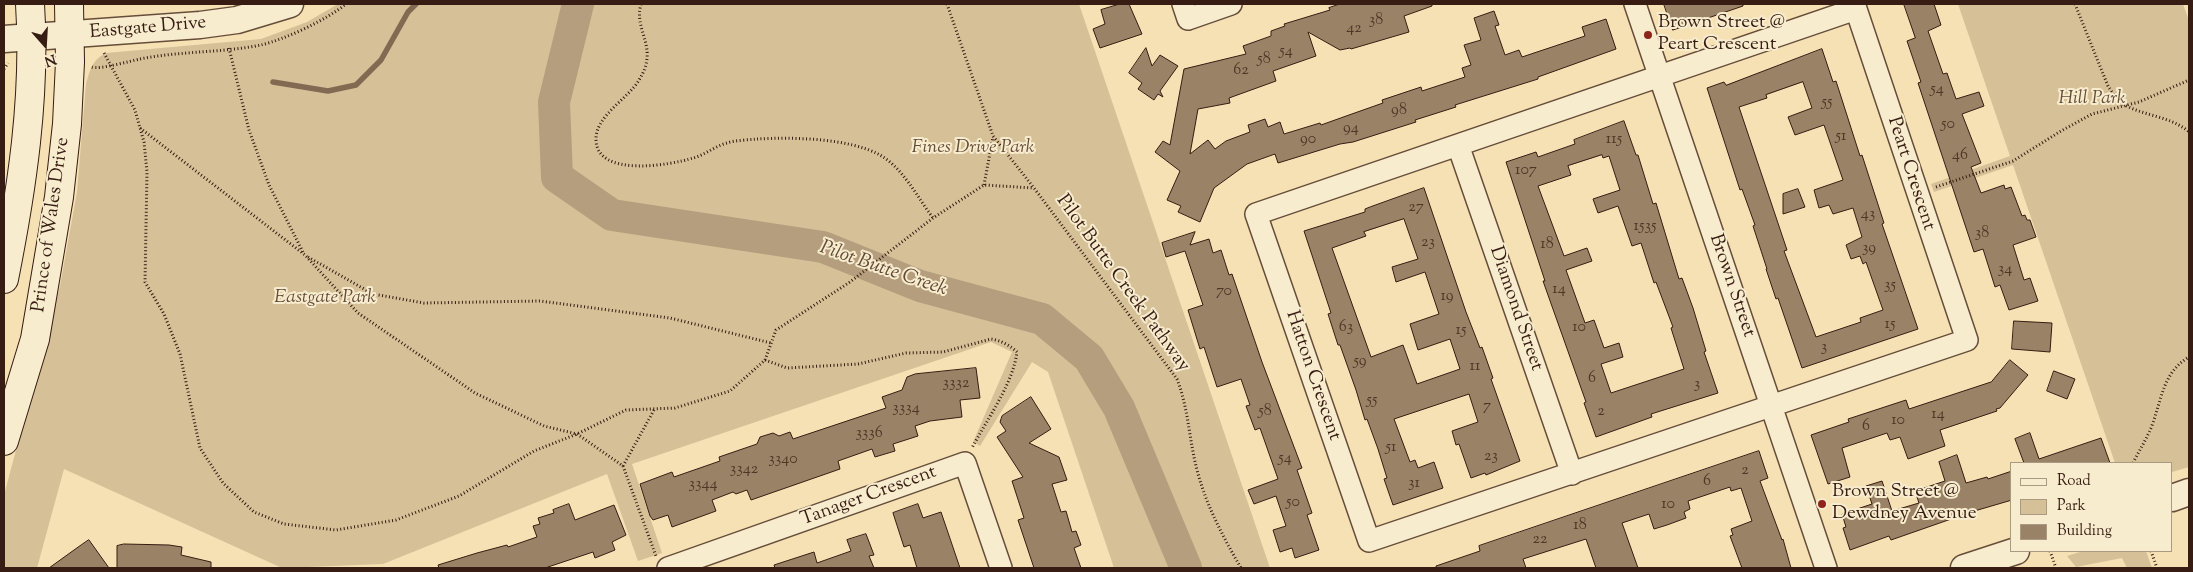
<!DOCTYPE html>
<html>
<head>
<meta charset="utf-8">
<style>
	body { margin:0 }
	#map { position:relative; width:2193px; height:572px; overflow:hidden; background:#f5e1b4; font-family:"Sorts Mill Goudy",serif }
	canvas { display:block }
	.frame { position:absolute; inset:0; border:5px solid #361c12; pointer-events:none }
	.legend { position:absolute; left:2010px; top:462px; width:162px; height:90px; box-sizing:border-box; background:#f8ecce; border:1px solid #aa9983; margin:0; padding:6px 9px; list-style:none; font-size:15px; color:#361c12 }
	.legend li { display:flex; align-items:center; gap:10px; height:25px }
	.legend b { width:25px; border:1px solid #aa9983 }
	.north { position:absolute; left:20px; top:20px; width:50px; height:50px; -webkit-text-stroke:4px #f8ecce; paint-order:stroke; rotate:161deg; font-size:14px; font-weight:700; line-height:20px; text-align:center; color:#361c12 }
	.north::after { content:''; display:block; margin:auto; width:18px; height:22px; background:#361c12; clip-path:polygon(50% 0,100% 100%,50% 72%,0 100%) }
</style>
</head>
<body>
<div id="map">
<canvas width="2193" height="572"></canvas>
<div class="frame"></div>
<ul class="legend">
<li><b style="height:6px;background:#f8ecce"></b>Road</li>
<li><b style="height:14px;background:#d5c098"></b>Park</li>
<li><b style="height:14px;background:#998266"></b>Building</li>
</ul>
<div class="north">N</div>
</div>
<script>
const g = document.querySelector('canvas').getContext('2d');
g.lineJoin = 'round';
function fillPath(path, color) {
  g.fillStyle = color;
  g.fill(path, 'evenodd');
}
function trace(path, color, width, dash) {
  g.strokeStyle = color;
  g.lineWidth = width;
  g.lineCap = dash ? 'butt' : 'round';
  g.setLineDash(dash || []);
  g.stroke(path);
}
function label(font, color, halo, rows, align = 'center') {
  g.font = font + ' "Sorts Mill Goudy",serif';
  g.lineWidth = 4;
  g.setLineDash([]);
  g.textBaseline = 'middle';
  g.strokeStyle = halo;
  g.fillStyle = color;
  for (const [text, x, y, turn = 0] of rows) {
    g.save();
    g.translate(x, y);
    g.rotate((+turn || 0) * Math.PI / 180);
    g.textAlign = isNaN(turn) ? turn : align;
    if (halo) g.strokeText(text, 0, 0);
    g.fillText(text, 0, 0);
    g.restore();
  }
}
const green = new Path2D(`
	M338,4H1079L1270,568H1114L1048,372L1032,362L980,446L973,442L1012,352L991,342L632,464L662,553L638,561L607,474L383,564L282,568L64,469L37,568H4V495L60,286L77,192L86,84C90,70 92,60 106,53L261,39L307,22Z
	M1958,4H2183L2189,21V467L2172,472V463H2115L2013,165L1934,192L1931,184L2010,156Z
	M2083,551H2146L2152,568H2127L2122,558L2076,567L2067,556Z`);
const stream = new Path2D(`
	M273,82L328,91L356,85L381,60L408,12L416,4
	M1028,316L1031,327`);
const river = new Path2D(`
	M578,4L554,102L557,177L612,215L823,247L920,286L1042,319L1089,358L1119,408L1186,568`);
const building = new Path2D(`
	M1120,4H1129L1142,34L1100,48L1093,29L1105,24L1101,10Z
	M1340,4H1432V6L1404,16L1409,32L1351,49L1350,48L1340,50L1308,32L1316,56L1273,71L1276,81L1229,98L1230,103L1198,109L1190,154L1208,140L1215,149L1226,141L1250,132L1248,125L1265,119L1268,127L1280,122L1284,134L1320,123L1321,125L1349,115L1383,103L1382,100L1421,87L1422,91L1465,77L1462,68L1471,65L1464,45L1481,40L1474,18L1494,11L1499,25L1495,26L1505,55L1519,50L1522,57L1585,36L1582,27L1606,19L1616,49L1538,77V79L1455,105L1456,107L1415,120L1416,122L1353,142L1340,144L1278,163L1275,154L1247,164L1214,188L1200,222L1178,212L1181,206L1167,200L1180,171L1155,152L1163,141L1170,145L1184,69L1246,54L1243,46L1271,36V31L1285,26L1284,24L1330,10L1329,8Z
	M1664,4H1743V6L1673,30Z
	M1904,4H1934L1941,25L1928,31L1943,74L1947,73L1956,99L1979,92L1984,106L1962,114L1981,163L1971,167L1981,193L2004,185L2005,189L2011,187L2022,216L2025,215L2027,220H2030L2036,237L2013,245L2024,280L2030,278L2038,301L2009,310L2000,285L1995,287L1983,249L1974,252L1918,83L1921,82L1907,41L1915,38Z
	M1146,48L1152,66L1160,55L1178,66L1160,91L1163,97L1158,94L1154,100L1138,89L1142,83L1129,73Z
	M1822,49L1833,82L1836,81L1860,156L1862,155L1884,223L1882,224L1918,329L1802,368L1778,298L1776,299L1766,269H1767L1753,226L1755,225L1742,189L1740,190L1707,88L1724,82L1726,85ZM1803,82L1812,108L1788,117L1795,135L1824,125L1843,180L1814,190L1819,208L1829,205L1833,214L1853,208L1862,237L1846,245L1851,259L1860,256L1863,264L1866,262L1883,310L1860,318L1861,322L1816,337L1784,251L1787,250L1739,107L1767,98L1766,95Z
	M1624,121L1636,155H1638L1653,204L1656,203L1679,279L1682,278L1693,308L1706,351L1704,352L1718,393L1651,414L1652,417L1596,437L1584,403L1586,402L1543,281H1545L1506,162L1536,152L1538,157L1575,144L1574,140ZM1602,155L1603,158L1609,156L1620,190L1593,199L1598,213L1618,206L1632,246L1641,243L1654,283L1656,282L1673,327L1671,328L1684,369L1611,393L1601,364L1623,357L1619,343L1604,348L1594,320L1585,323L1566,270L1592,261L1587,248L1564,256L1538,186L1571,175L1568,166Z
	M1424,188L1466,312L1480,348L1482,347L1493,378L1491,379L1520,461L1486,475L1485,473L1471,478L1459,444L1456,445L1452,431L1478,422L1469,394L1394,419L1410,462L1415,460L1418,468L1434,462L1443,488L1393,505L1384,479L1387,478L1378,449L1367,419L1365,420L1356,390L1340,345H1338L1328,314L1331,313L1304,231L1365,212V209L1370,207ZM1404,219L1418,259L1392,267L1396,282L1425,272L1439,314L1410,324L1418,350L1450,339L1460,369L1417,384L1403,345L1371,357L1332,248L1366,236L1364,232Z
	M1798,189L1805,207L1783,214V194Z
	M1195,232L1190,245L1209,239L1213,253L1221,250L1229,275L1232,274L1262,362L1302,468L1297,470L1312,513L1307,515L1319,550L1295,558L1292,548L1280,552L1273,530L1286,526L1276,496L1254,504L1248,490L1278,479L1260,428L1255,430L1246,406L1250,405L1241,379L1217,387L1204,347L1200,349L1188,310L1203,305L1185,251L1166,257L1162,243Z
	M2014,321L2052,323L2050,352L2012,349Z
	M2010,360L2028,375L2000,408L1996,409L1997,411L1940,430L1945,446L1908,459L1900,437L1890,440L1887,433L1842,448L1850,477L1828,484L1811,435L1849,422L1848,419L1906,400L1909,409L1991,382Z
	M976,368L980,398L960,400L962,417L930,421L915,426L918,436L893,444L895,451L875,457L872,449L838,461L840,469L751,500L747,490L736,494L733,492L712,500L716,511L672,527L668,515L653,520L650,516L640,484L672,472L674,477L720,461L719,457L757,444L760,437L773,433L779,436L790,432L793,439L886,408L882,397L902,390L907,377L915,374Z
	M2054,371L2075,379L2067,399L2047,391Z
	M1031,397L1051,429L1029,443L1059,457L1067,480L1052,484L1061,512L1066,511L1072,532L1076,531L1081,545L1074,548L1081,568H1034L1018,520L1024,518L1012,481L1023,477L997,437L1006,431L1000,422L1002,416Z
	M2030,433L2039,459L2101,438L2110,463H2024L2015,439Z
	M1759,451L1768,478L1760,481L1782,540L1783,539L1791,568H1742L1730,536L1733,535L1731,529L1752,521L1741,488L1731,491L1730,487L1688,501L1690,509L1684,512L1686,518L1667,525L1654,529L1649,514L1622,523L1638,568H1596L1586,539L1523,559L1526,568H1436V566L1480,551L1479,546Z
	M1957,455L1966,483L1987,477L1988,479L2012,471V500L1954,517V518L1891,540L1889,536L1850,550L1843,528L1846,527L1842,514L1872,504L1866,486L1882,481L1892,511L1919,503L1915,491L1945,481L1939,462Z
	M569,504L575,520L614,505L626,535L612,542L615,550L595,558L593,552L545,568H439L438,565L477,553L507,545L508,547L537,537L533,526L540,524L538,518L554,513L553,510Z
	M918,504L923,518L941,512L960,568H917L910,545L904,547L893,513Z
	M866,534L874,555L869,556L874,568H775L774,565L814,552L817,563L851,551L847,540Z
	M89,540L109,568H49L81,545Z
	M124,544L169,545L182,547L181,555L211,562V568H117V546Z`);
const path = new Path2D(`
	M4,4L5,5
	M641,4C633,31 660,47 639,80C628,99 595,116 596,140C597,178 671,165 693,158C705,155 715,146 727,143C736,140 748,140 757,139C793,137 849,138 880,155C903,168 918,198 933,218
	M947,4L993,136L1034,188L1177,379C1188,407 1189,437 1196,466C1205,503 1222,535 1241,568
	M2075,4L2108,86C2112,92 2116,99 2123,104C2143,116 2171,116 2189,132
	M229,48L249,130L269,185L304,254
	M104,53L135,110L144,142L147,172L145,282L164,314L180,354L200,448L223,483L254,512L284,524L336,530L396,520L459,496L534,451L577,434L626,410L675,408L730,391L765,360L776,330L850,282L933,218L984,185L1034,188
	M92,67C99,70 130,61 140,59C180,51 221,53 261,45C286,39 326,20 346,4
	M4,69L8,63
	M140,128L305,255L358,313L475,393L544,426L577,434L623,466L656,556
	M984,185L993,137
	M1936,187L2013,161L2061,131L2092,114L2139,102L2189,80
	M308,257L373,294L424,303L540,301L670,318L771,343
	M765,360L787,368L858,364L906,353L943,352L991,339C1000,340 1011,346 1017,352C1013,384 987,419 972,448
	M2133,463C2139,451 2146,440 2151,428C2162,400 2162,373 2189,357
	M623,466L654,410
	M2050,551L2056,568
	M2151,551L2157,568`);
const minor = new Path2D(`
	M1183,4L1188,19L1231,4
	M1635,4L1826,568
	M1856,9L1967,340L1369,541L1256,214Z
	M1458,145L1572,474
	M668,568L965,463L1001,568`);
const tertiary = new Path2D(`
	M4,39L200,25L237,20L290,4
	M2172,498L2189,492
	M1964,568L2016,551`);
const secondary = new Path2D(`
	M4,279C22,189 36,96 30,4
	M4,441L35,339L59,197L67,124L70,62L69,4`);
const markers = [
	[1648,35,5,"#8f2418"],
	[1822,504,5,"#8f2418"]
];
const numberNames = [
	["38",1376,21],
	["42",1354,29],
	["54",1286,52],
	["58",1264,60],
	["62",1241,71],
	["54",1937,90],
	["55",1827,103],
	["98",1399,111],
	["50",1948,125],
	["94",1351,129],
	["51",1841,137],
	["90",1308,140],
	["115",1614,140],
	["46",1960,156],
	["107",1526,171],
	["27",1416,208],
	["43",1868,215],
	["1535",1645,227],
	["38",1982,234],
	["23",1428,243],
	["18",1547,245],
	["39",1869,249],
	["34",2005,270],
	["35",1890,286],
	["14",1559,290],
	["70",1224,292],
	["19",1447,297],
	["15",1890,325],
	["63",1346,328],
	["10",1579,328],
	["15",1461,331],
	["3",1824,348],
	["59",1360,362],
	["11",1475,367],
	["6",1592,379],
	["3332",956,384],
	["3",1697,385],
	["55",1372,401],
	["7",1487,407],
	["3334",906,409],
	["58",1265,412],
	["2",1601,412],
	["14",1938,415],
	["10",1898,421],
	["6",1866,427],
	["3336",869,434],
	["51",1391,448],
	["23",1491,457],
	["54",1285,459],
	["3340",783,460],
	["3342",744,470],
	["2",1745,471],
	["6",1707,482],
	["31",1414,484],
	["3344",703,485],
	["50",1293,503],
	["10",1668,505],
	["18",1580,526],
	["22",1540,540]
];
const poiNames = [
	["Brown Street @",1658,24],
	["Peart Crescent",1658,46],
	["Brown Street @",1832,493],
	["Dewdney Avenue",1832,515]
];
const streetNames = [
	["Eastgate Drive",148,29,-5],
	["Peart Crescent",1910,174,72],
	["Prince of Wales Drive",52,225,-82],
	["Pilot Butte Creek Pathway",1122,284,54],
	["Brown Street",1731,286,71],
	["Diamond Street",1515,309,71],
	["Hatton Crescent",1312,376,71],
	["Tanager Crescent",869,497,-20]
];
const parkNames = [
	["Hill Park",2092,100],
	["Fines Drive Park",973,149],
	["Eastgate Park",325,299]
];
const waterNames = [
	["Pilot Butte Creek",883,270,19]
];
fillPath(green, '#d5c098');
trace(stream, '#826a52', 5.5);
trace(river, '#b49e7d', 32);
fillPath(building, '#998266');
trace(building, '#361c12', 1);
trace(minor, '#664d3a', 24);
trace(tertiary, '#664d3a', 29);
trace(secondary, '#361c12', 30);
trace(path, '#361c12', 3, [1, 2.5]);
trace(minor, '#f8ecce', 21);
trace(tertiary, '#f8ecce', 26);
trace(secondary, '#f8ecce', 28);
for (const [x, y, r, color] of markers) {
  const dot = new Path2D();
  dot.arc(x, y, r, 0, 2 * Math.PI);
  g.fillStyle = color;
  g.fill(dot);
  trace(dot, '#f8ecce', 2);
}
label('16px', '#4f3627', null, numberNames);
label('19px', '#361c12', '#f8ecce', poiNames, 'left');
label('19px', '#361c12', '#f8ecce', streetNames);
label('italic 19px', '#664d3a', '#f8ecce', parkNames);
label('italic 20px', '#624a37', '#f8ecce', waterNames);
</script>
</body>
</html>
